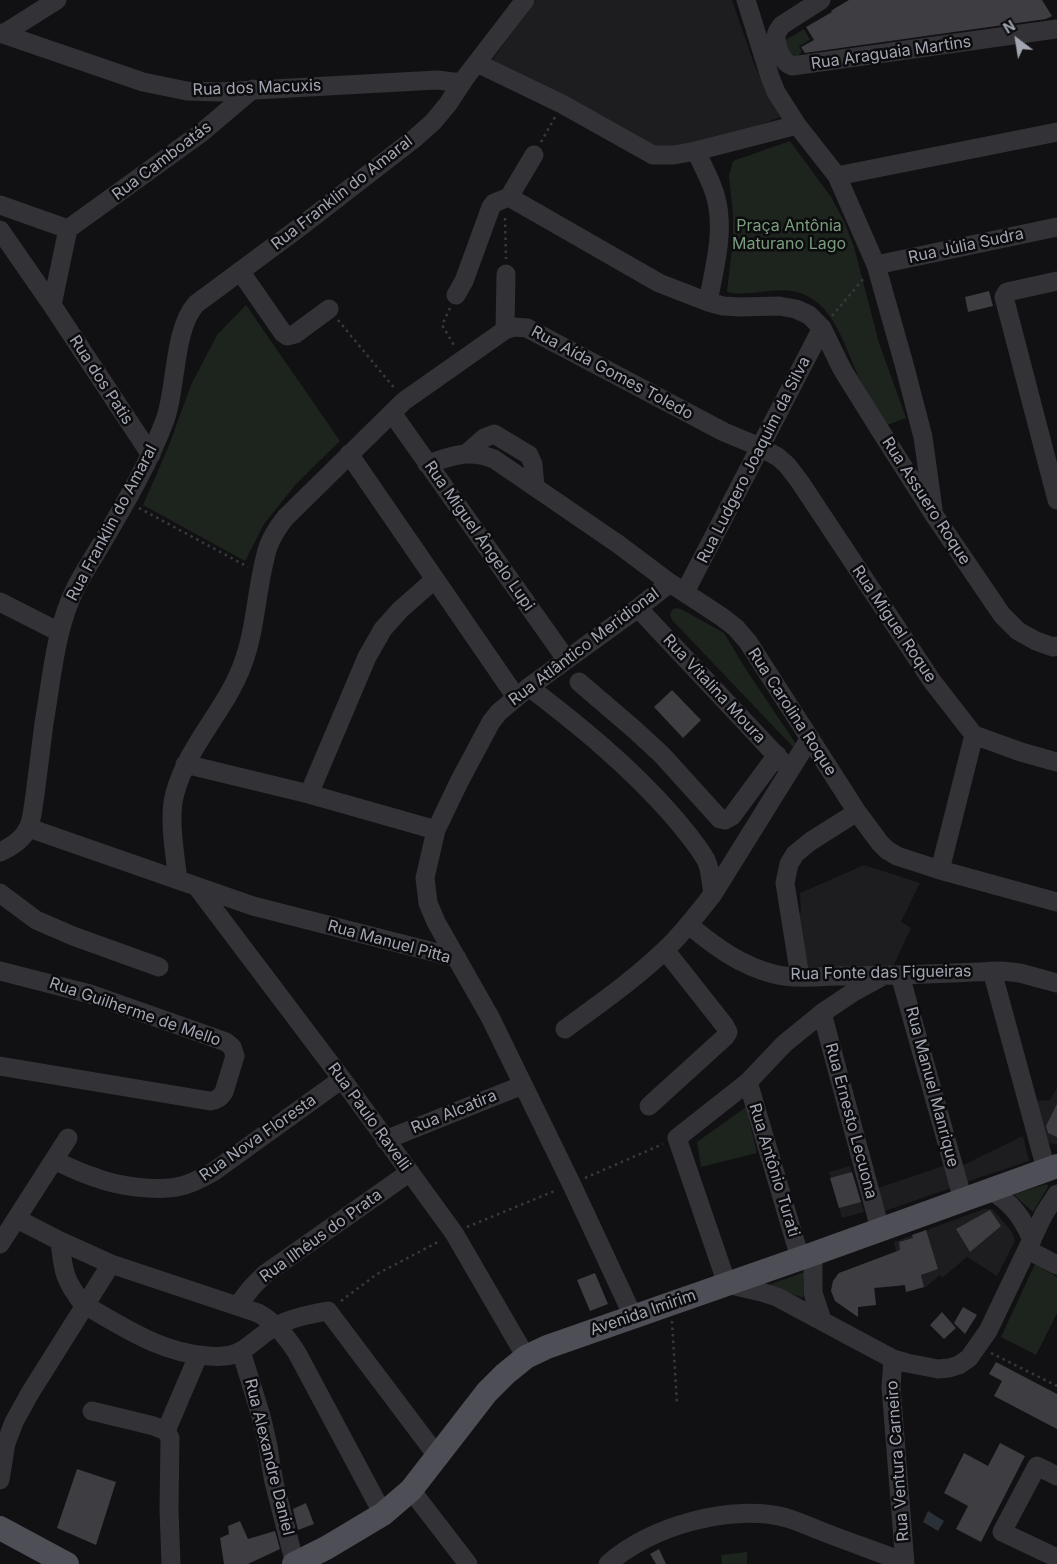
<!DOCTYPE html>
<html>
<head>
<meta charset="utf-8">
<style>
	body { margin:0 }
	#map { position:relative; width:1057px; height:1564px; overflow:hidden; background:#111012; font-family:Inter,sans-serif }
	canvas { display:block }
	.north { position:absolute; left:992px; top:15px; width:50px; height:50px; -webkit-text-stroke:4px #0c0b0d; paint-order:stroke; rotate:329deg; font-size:14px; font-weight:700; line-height:20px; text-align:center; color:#a2a6b2 }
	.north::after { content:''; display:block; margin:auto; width:18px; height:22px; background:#a2a6b2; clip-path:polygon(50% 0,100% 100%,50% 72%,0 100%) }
</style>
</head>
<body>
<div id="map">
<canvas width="1057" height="1564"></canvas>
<div class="north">N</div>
</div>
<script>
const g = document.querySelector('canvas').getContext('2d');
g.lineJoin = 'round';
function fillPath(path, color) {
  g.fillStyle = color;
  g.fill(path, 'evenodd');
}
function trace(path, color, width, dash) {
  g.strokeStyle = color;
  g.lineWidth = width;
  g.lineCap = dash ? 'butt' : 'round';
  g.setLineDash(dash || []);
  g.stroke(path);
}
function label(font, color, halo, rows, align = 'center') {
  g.font = font + ' Inter,sans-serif';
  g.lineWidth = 5;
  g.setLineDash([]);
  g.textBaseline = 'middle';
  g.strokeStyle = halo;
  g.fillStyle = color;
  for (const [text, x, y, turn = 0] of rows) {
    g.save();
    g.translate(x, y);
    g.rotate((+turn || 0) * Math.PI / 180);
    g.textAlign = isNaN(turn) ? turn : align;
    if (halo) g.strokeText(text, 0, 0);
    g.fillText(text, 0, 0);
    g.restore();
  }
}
const built = new Path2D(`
	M536,0H732L752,58L766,92L781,117L712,142L658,152L624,136L492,60Z
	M864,865L920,883L901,922L911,928L890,973L797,976L787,916L801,912L800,893Z
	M1057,1088V1145L1043,1141L1031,1101L1050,1100Z
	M1023,1136L1029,1161L963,1183L959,1167Z
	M946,1165L954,1187L882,1212L875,1189Z
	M850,1166L864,1212L842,1218L829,1172Z
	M984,1209H992L997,1214L1012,1232L1015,1241L997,1276L967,1257L942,1278L940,1275L926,1287L906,1292L904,1284L901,1286L875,1288L876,1305L858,1307V1317L835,1301L831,1290L833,1281L839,1273L896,1252L894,1242Z`);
const green = new Path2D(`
	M804,29L810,40L799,46L802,52L799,54L802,59L793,61L784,41Z
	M790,141L831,197L844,221L854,247L879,343L906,418L887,425C878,410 868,395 860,379C844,347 834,298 792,291C771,288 748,297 727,292L733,240V215L729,176L733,161Z
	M246,305L340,441L296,484L264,524L245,561L143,505L168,448L191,385L217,335Z
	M675,608L681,609L724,633L747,671L796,744L794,748L672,620L670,614L672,610Z
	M746,1107L757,1153L701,1167L697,1142Z
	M1047,1184L1048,1187L1033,1212L1015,1196V1194Z
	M1035,1264L1057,1277V1313L1036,1355L1001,1337Z
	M805,1272L803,1280V1298L768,1285Z
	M747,1552V1564H722L721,1555Z`);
const water = new Path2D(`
	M928,1511L944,1521L938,1531L923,1522Z`);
const building = new Path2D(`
	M849,0H1042L1052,16L1046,19L805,53L801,47L814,40L806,27L832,12L831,11L837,7Z
	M989,291L993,306L968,312L965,297Z
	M672,690L701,720L683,738L654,707Z
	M1057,1104V1137L1048,1133L1046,1126Z
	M852,1172L861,1202L839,1208L830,1178Z
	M990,1210L1001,1226L970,1252L956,1229Z
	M926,1230L938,1269L921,1275L924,1287L906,1292L905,1285L874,1288L876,1305L858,1307V1317L835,1301L831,1291L833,1281L839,1273L900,1250L899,1242L913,1238L912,1235Z
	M595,1273L608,1304L590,1311L577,1280Z
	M963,1307L977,1315L965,1334L954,1323Z
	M942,1312L956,1328L944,1339L930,1325Z
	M996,1362L1057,1394V1429L994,1396L1002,1381L989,1374Z
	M1000,1443L1025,1456L981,1542L956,1529L968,1506L944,1493L964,1453L988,1466Z
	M77,1469L116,1482L96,1545L57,1528Z
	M306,1503L314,1524L298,1530L293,1509Z
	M240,1521L248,1539L275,1531L280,1549L248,1564H224L220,1538L229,1534L228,1526Z
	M659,1549L666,1564H656L650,1554Z`);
const path = new Path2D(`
	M541,142L555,117
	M505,218L506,259
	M450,308L442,325L455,347
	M832,316L864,278
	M338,320L395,389
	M139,508L248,567
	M585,1178L663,1144
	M467,1227L557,1190
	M341,1301L377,1274L440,1241
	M672,1321L677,1404
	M991,1353L1057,1386`);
const minor = new Path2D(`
	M746,0L770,77L776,92L797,125L837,176L876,265L904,364L923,437L933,509
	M821,0L782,25C779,29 776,32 776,37C776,48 782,62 792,66L1057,29
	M0,33L143,82L187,91L218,92L437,80L462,83
	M3,34L57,0
	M477,63L562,104L653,155H674L696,151L797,125
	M696,151C703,167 712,182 716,198C725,232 714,269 708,302
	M837,176L1057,132
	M509,197L659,283L708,302L723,306L740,307L779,306L796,309L809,315L822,328L842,369L878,427L934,515L1002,615L1018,631L1036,641L1053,647L1057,646
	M509,197L534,155
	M0,205L68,229
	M68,229L201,133L253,89
	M0,230L52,305L151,455
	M876,265L1057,227
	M240,271L283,333L287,336L295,334L329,309
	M1057,281L1007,292L1004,297L1057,500
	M456,295L464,281L491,207L494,203L509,197
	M52,305L68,229
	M505,330L506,274
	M392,413L566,659
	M467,453L484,438L494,434L529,455L533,464L535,487
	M349,454L516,697
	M427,464C453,456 467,449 494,459L618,544L670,583L722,617L736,628L748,642L857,812L880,843L887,850L897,856L940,870L1057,902
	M685,592L822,328
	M0,602L59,632
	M638,608L790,770
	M579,682L635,730L662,755L720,819L725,820L732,816L777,755
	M529,687C580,726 629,766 672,815C684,829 697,844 706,860C711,870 711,884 713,894C698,913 683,933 665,950C635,979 599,1004 565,1029
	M185,764L309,794L436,830
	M309,794L367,657L383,629L400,610L434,580
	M29,828L253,906L457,958
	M0,852C11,847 23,840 28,828C33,818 33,805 35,795C38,771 41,747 44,723C52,678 55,629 76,587C84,571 94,557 103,541C126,502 149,463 165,420C177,387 173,330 196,304L300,227L415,138L433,122L448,104L465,78L525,0
	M940,870L974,735
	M178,880C175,855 168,817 175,793C188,745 225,711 242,666C257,627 256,586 268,547C272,536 278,527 285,518L404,401L505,330L514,327L527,328L724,432L760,447L778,457L787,465L800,482L932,681L974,735L1021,752L1057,762
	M197,887L342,1079L454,1233L526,1357
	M0,893L36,920L73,936L159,967
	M713,894L810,738
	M689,925C714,946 741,966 774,974C793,979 815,977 835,976C891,976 946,973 1002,971L1020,973L1057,983
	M0,971L90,994L226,1042L232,1047L235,1056L224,1092C220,1098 217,1100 210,1101L0,1066
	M992,971L1046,1169
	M900,975L963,1200
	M883,976L852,993L822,1013L784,1044L748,1082L677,1138L727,1284L761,1292L777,1297L893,1359L907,1363L938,1369L949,1368L959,1365L969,1358L988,1331L1044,1214L1057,1194
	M800,977L785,883L789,864L795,854L811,841L857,812
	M822,1013L880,1229
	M748,1082L800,1258
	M649,1106L725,1037L728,1032L725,1026L665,950
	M385,1140L523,1085
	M55,1161C68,1166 80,1173 94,1177C116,1186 157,1192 181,1186C192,1184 202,1178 213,1172L342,1079
	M990,1190C1012,1203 1022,1217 1032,1240
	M17,1219L60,1241L111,1264L258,1313C275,1322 287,1337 297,1353L383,1514
	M60,1241C63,1273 65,1281 85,1307
	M0,1244L68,1138
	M1028,1250L1057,1265
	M813,1254V1293L822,1320
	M237,1306L252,1287L265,1274L410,1172
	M95,1311C131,1332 165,1353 208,1356C220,1357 231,1357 241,1351C253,1344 263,1333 276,1326C291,1318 310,1314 328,1311L438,1457
	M633,1316L571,1183L490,1017L436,922L428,903L425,878L436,830L459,782L491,722L499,712L529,687L638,608L670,583
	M241,1351L261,1416L268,1446L270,1460L274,1482L295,1564
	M893,1359L891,1387L905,1564
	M92,1411L154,1426L166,1431L170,1438L169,1510L171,1564
	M166,1431L198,1356
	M1057,1476L1037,1466L1002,1532L1057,1558
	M0,1480L6,1443L14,1422L30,1393L111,1264
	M411,1490L468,1564
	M608,1564C649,1526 733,1503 787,1518C800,1522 813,1528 826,1533C852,1543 878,1552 904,1562`);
const major = new Path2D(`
	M0,1528L67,1564
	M294,1564L326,1548L383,1514L411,1490L487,1392L505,1374L526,1357L547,1347L813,1254L1057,1166`);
const streetNames = [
	["Rua Araguaia Martins",891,53,-8],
	["Rua dos Macuxis",257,88,-2],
	["Rua Camboatás",162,161,-37],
	["Rua Franklin do Amaral",342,193,-38],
	["Rua Júlia Sudra",966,246,-12],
	["Rua Aída Gomes Toledo",612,373,28],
	["Rua dos Patis",101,380,57],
	["Rua Ludgero Joaquim da Silva",754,460,-63],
	["Rua Assuero Roque",926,501,57],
	["Rua Franklin do Amaral",112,523,-62],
	["Rua Miguel Ângelo Lupi",479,536,55],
	["Rua Miguel Roque",894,624,56],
	["Rua Atlântico Meridional",584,647,-37],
	["Rua Vitalina Moura",714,689,47],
	["Rua Carolina Roque",792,712,57],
	["Rua Manuel Pitta",389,942,15],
	["Rua Fonte das Figueiras",881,973,-1],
	["Rua Guilherme de Mello",135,1012,19],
	["Rua Manuel Manrique",932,1087,75],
	["Rua Alcatira",454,1112,-22],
	["Rua Paulo Ravelli",369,1117,54],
	["Rua Ernesto Lecuona",851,1121,75],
	["Rua Nova Floresta",258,1138,-35],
	["Rua Antônio Turati",774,1170,73],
	["Rua Ilhéus do Prata",321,1236,-36],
	["Avenida Imirim",643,1313,-19],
	["Rua Alexandre Daniel",269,1457,76],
	["Rua Ventura Carneiro",898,1461,-94]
];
const parkNames = [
	["Praça Antônia",789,226],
	["Maturano Lago",789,244]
];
fillPath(built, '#1d1c1f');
fillPath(green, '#1d241e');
fillPath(water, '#293037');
fillPath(building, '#3d3d42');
trace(path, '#38393e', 2.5, [2.5, 4]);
trace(minor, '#323237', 19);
trace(major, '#4e4f56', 24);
label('16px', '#a2a6b2', '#0c0b0d', streetNames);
label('16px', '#799d7d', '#0c0b0d', parkNames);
</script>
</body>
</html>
